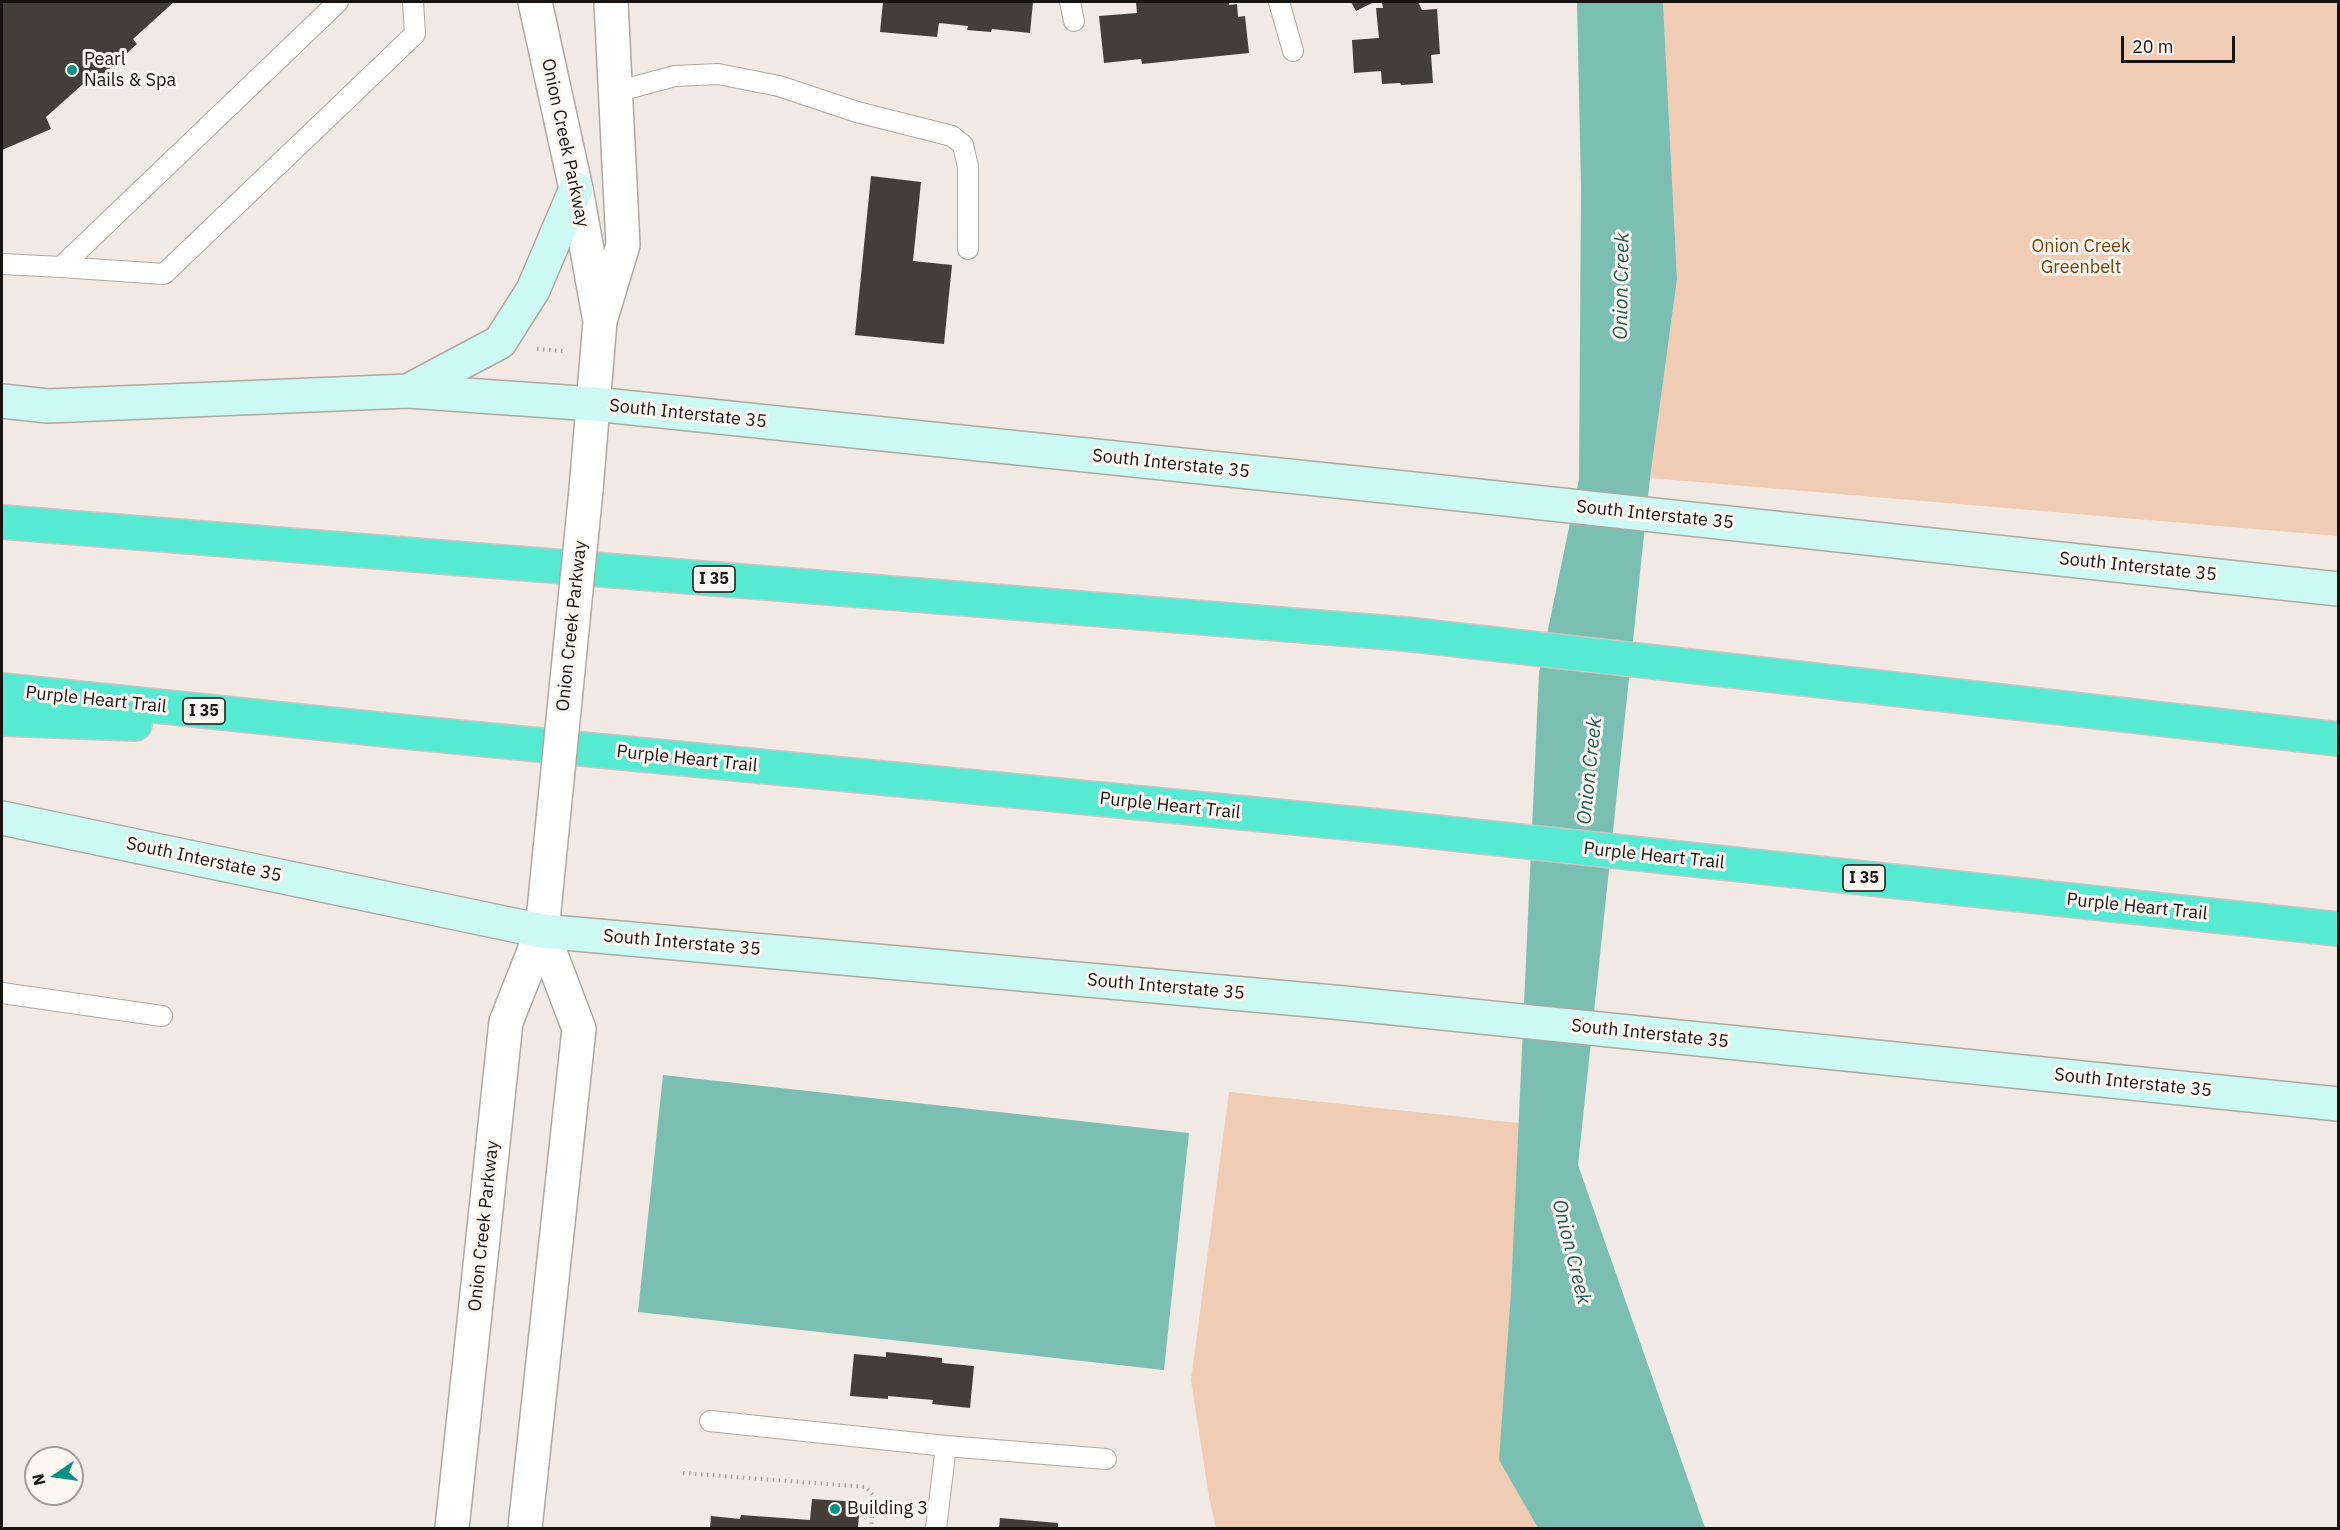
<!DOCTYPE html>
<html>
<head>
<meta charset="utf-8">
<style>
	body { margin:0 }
	#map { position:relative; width:2340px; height:1530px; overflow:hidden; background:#f1e9e3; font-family:"IBM Plex Sans",sans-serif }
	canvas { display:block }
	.frame { position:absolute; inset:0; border:3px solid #161311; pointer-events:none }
	.north { position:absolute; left:24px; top:1446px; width:60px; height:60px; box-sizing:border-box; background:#fef6f1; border:2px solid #a19b97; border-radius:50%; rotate:257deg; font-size:16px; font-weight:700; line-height:24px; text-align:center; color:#161311 }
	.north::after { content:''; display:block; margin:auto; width:21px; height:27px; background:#009482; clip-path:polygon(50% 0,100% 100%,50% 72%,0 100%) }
	.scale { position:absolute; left:2121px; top:36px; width:114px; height:27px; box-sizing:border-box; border:3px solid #161311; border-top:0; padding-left:8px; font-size:18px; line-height:21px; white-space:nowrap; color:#161311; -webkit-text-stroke:4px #fef6f1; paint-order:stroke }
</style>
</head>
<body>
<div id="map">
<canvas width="2340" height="1530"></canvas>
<div class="frame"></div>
<div class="north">N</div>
<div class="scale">20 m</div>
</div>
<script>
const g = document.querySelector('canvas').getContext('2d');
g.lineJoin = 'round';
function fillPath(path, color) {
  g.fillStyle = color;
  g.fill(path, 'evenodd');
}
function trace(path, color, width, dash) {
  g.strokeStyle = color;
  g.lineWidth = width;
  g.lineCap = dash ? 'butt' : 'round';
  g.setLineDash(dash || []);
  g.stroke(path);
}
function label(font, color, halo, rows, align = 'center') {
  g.font = font + ' "IBM Plex Sans",sans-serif';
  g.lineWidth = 6;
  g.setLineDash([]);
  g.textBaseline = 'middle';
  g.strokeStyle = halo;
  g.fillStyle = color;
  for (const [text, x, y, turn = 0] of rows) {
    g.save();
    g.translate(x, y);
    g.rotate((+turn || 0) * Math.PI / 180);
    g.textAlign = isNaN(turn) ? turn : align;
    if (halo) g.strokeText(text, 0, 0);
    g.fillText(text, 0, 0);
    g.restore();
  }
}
const green = new Path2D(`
	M1663,2H2338V536L1650,478L1677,279Z
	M1229,1092L1528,1124L1581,1528H1216L1209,1497L1191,1380Z`);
const water = new Path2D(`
	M1577,2H1663L1677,279L1650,478L1578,1165L1705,1528H1538L1499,1460L1511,1292L1539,673L1579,479L1581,188Z
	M663,1075L1189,1133L1164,1370L638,1312Z`);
const building = new Path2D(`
	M2,2H174L133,39L137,44L96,81L92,76L46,117L51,129L2,150Z
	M883,2H1033L1030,33L992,29L991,32L967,30L968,26L939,23L937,37L880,32Z
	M1136,2H1229V5L1237,4L1238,17L1245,16L1249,53L1142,64L1141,59L1104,63L1099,16L1137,13Z
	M1351,2H1374L1356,11Z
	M1395,2H1418L1422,10L1437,9L1440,54L1431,55L1433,83L1401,85L1400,83L1382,84L1381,71L1354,73L1352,40L1379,38L1376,8H1383L1382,3Z
	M871,176L921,182L913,261L952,265L944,344L855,335Z
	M886,1352L942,1358V1363L974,1366L970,1408L932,1404L933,1400L888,1396V1399L850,1396L854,1354L886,1357Z
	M812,1499L860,1502L858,1528H710L711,1516L740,1519L741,1515L810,1520Z
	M1000,1518L1058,1523V1528H999Z`);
const path = new Path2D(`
	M537,349L563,351
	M683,1473L866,1487L874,1496L871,1528`);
const service = new Path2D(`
	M1070,2L1074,21
	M1279,2L1293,51
	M615,92L675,76L718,74L779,86L857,112L952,136L963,145L968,167V249
	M2,264L61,267L338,2
	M61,267L164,274L415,34L413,2
	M2,993L162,1016
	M710,1421L946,1446L1106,1459
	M936,1528L946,1446`);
const tertiary = new Path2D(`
	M535,2L576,189L599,316
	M586,490L600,321L623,245L611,2
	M452,1528L506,1022L542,931L550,850
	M525,1528L579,1029L542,931`);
const secondary = new Path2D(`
	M408,391L500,342L533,290L576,189
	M2,401L48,406L408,391L594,404L1404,488L2338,589
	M2,818L542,931L1344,1003L2338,1104`);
const motorway = new Path2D(`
	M2,522L1405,634L2338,739
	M2,690L406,732L1389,827L2338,929
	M2,719L135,724`);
const tertiaryBridge = new Path2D(`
	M550,850L586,490`);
const markers = [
	[72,70,6,"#009482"],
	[835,1509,6,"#009482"]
];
const shields = [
	[714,579,42],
	[204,711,42],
	[1864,878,42]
];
const shieldNames = [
	["I 35",714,579],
	["I 35",204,711],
	["I 35",1864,878]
];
const poiNames = [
	["Pearl",84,60],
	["Nails & Spa",84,81],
	["Building 3",847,1509]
];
const streetNames = [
	["Onion Creek Parkway",565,143,78],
	["South Interstate 35",688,414,6],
	["South Interstate 35",1171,464,6],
	["South Interstate 35",1655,515,6],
	["South Interstate 35",2138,567,6],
	["Onion Creek Parkway",572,626,-84],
	["Purple Heart Trail",96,700,6],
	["Purple Heart Trail",687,759,6],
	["Purple Heart Trail",1170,806,6],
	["Purple Heart Trail",1654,856,6],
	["South Interstate 35",204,860,12],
	["Purple Heart Trail",2137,907,6],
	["South Interstate 35",682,943,5],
	["South Interstate 35",1166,987,5],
	["South Interstate 35",1650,1034,6],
	["South Interstate 35",2133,1083,6],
	["Onion Creek Parkway",484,1226,-84]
];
const parkNames = [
	["Onion Creek",2081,247],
	["Greenbelt",2081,268]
];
const waterNames = [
	["Onion Creek",1622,286,-89],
	["Onion Creek",1590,771,-84],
	["Onion Creek",1571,1252,76]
];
fillPath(green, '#efccb3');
fillPath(water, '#7bbfb2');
fillPath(building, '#443e39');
trace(service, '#afa8a2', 22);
trace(tertiary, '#afa8a2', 36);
trace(secondary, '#afa8a2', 36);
trace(motorway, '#c7c6c6', 36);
trace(path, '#a7a19c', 4, [1.5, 4.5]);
trace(service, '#fff', 20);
trace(tertiary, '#fff', 33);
trace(secondary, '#ccf9f2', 33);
trace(motorway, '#56ead2', 33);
trace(tertiaryBridge, '#afa8a2', 36, []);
trace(tertiaryBridge, '#fff', 33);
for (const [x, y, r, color] of markers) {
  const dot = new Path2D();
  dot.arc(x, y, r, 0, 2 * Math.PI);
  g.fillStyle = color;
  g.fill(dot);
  trace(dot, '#fef6f1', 2);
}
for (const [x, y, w] of shields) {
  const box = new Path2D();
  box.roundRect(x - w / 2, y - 13, w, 26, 4.5);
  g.fillStyle = '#fef6f1';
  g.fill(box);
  trace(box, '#161311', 1.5);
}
label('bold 16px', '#161311', null, shieldNames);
label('18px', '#161311', '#fef6f1', poiNames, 'left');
label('18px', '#161311', '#fef6f1', streetNames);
label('18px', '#783f03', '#fef6f1', parkNames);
label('italic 20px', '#245c52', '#fef6f1', waterNames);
</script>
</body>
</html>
